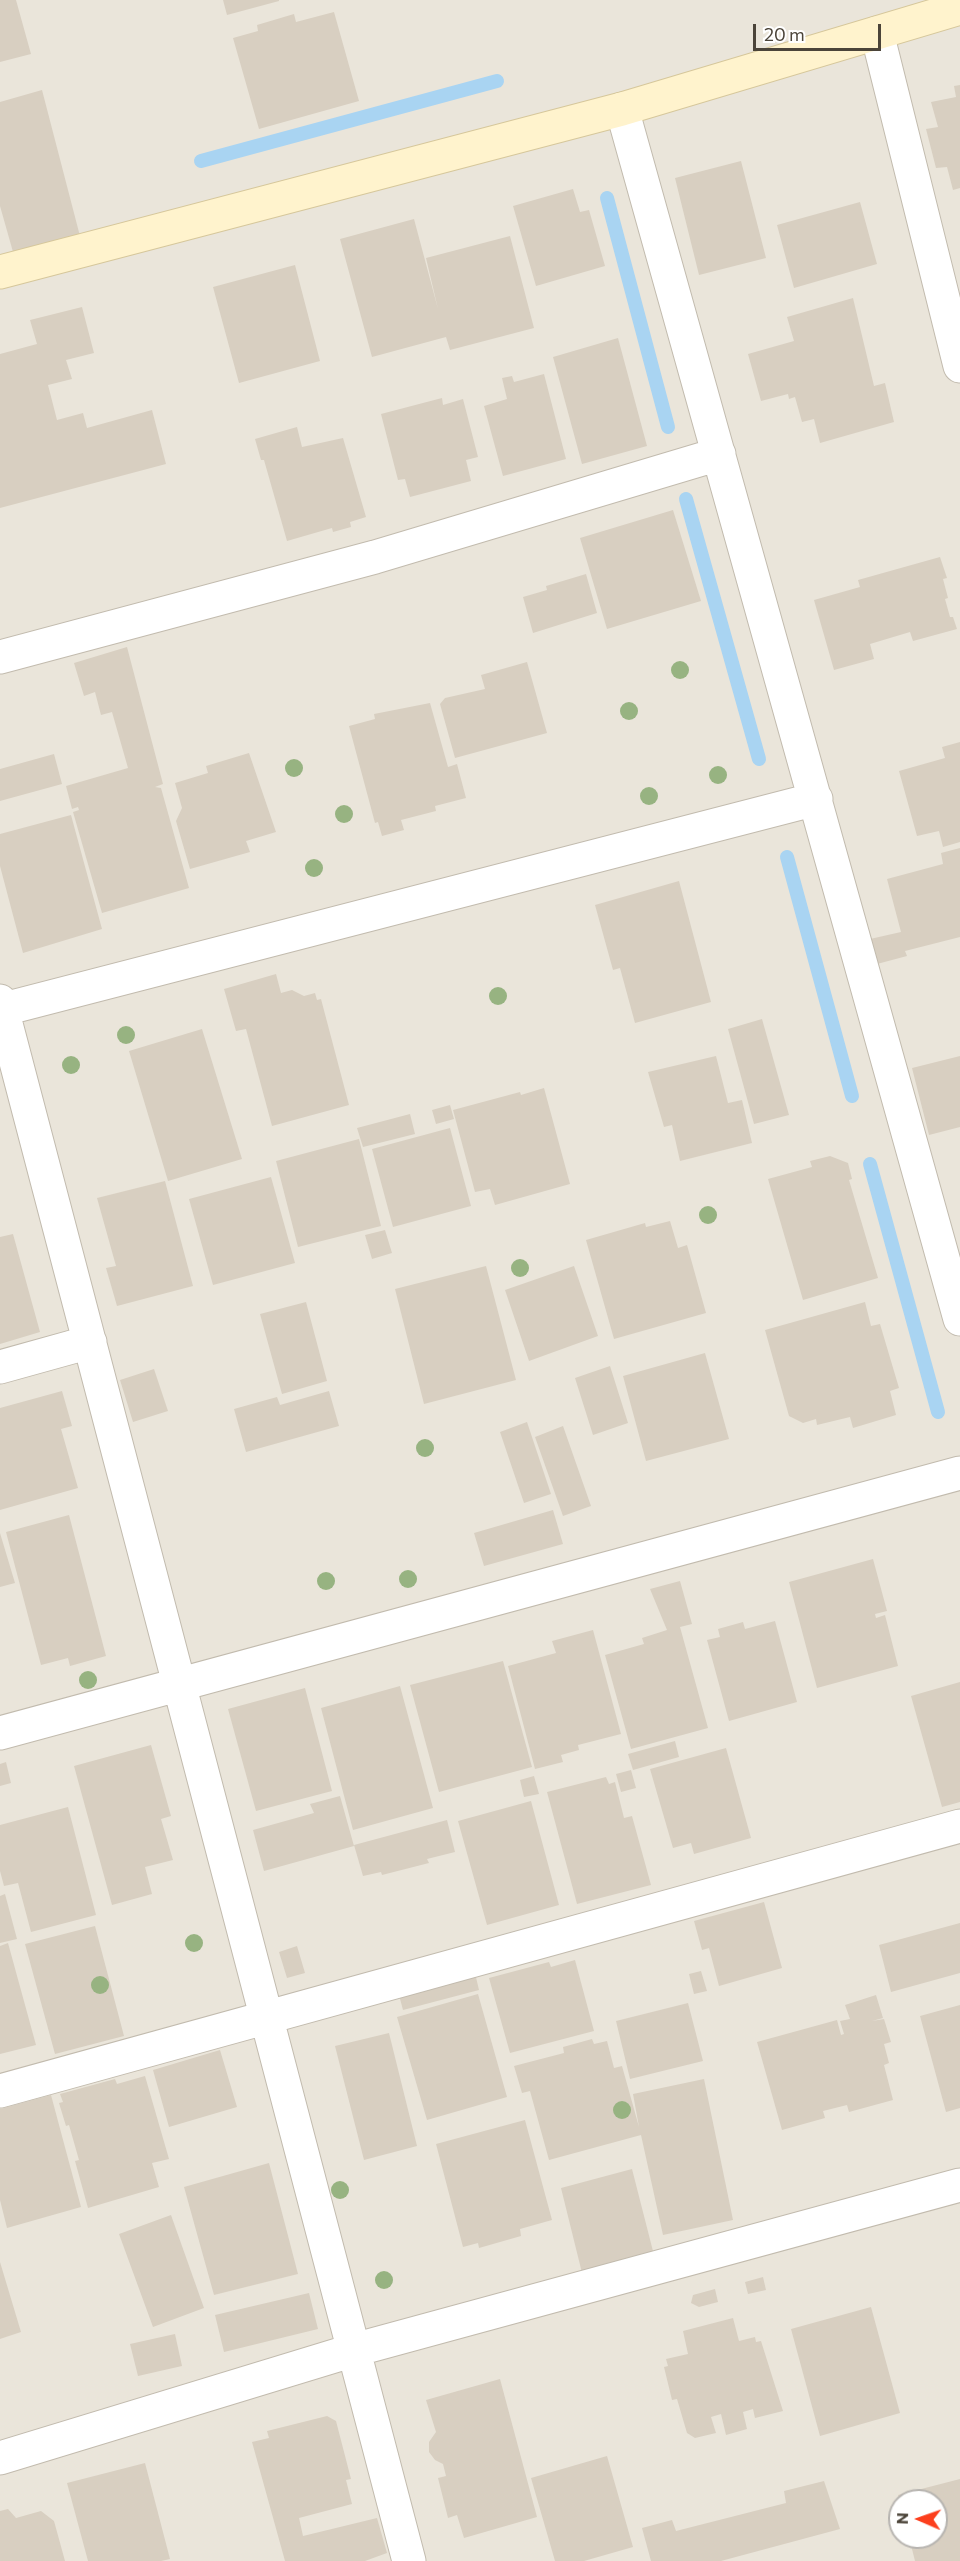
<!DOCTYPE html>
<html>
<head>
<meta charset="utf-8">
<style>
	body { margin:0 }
	#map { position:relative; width:960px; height:2561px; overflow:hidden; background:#f6f3ec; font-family:Commissioner,sans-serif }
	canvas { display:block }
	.north { position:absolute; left:888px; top:2489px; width:60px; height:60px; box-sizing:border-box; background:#fff; border:2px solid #b7b4b0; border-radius:50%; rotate:272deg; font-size:16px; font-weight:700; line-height:24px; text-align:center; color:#4b4439 }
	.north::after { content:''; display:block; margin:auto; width:21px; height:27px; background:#fc3f1d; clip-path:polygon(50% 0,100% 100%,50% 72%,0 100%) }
	.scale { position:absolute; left:753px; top:24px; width:128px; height:27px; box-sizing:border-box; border:3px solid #4b4439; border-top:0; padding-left:8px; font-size:18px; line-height:21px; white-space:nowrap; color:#4b4439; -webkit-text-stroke:4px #fff; paint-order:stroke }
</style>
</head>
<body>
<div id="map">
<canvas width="960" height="2561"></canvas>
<div class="north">N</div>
<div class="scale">20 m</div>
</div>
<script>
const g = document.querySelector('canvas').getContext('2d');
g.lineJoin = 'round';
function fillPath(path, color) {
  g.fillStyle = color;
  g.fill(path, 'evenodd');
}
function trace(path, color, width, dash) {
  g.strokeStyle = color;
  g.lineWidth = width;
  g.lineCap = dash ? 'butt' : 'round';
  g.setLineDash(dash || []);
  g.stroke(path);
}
const residential = new Path2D(`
	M0,0H960V2561H0ZM900,2501H936V2537H900Z`);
const stream = new Path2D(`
	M201,161L497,81
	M607,198L668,427
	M686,499L759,759
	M787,857L852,1096
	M870,1164L938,1412`);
const building = new Path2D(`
	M0,0H16L31,54L0,62Z
	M223,0H279V1L227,15Z
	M334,12L359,101L259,129L233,38L258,31L257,25L294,14L296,22Z
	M960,85V188L953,190L947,167L936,168L926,129L938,127L931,102L956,97L954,86Z
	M42,90L81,240L15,259L0,206V102Z
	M741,161L766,258L699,275L675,178Z
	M573,189L580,212L589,210L605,266L536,286L513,206Z
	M860,202L877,264L794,288L777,225Z
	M414,219L438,309L426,258L510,236L534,328L450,350L446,337L372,357L340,239Z
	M295,265L320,361L239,383L213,287Z
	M853,298L874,386L885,383L894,422L820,443L814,419L802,422L795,397L789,399L788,394L761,401L748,354L794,341L787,317Z
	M82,307L94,353L66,360L72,379L48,385L57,420L83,413L87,428L152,410L166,464L0,508V354L37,344L30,320Z
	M618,338L647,446L582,464L553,357Z
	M544,374L566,459L503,476L484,406L507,399L502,378L512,376L514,382Z
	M442,398L443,405L463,399L478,457L466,460L471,481L410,497L405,479L398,480L381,414Z
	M297,427L302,447L343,438L366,517L350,522L351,527L333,532L332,528L287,541L264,460H261L255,439Z
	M673,510L701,601L607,629L580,538Z
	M940,557L947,578L943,579L948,598L945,599L950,617H953L957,629L913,641L910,632L870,644L874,659L834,670L814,600L860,587L858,580Z
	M586,574L597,613L533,633L523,597L547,590L546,586Z
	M127,647L163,784L155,787L161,788L189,888L102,913L73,812L79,810L78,807L72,809L66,786L128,768L112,712L101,715L95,692L84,696L74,663Z
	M527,662L547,733L455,758L440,704L445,698L485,689L481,675Z
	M430,703L448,767L457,764L466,798L435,806L436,811L401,820L404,830L382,836L378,822L375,823L349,726L375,719L374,714Z
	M960,742V842L943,847L939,831L917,836L899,771L945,758L942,747Z
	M249,753L276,832L246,841L250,852L190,869L176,821L182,808L175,783L208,773L206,766Z
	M54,754L62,784L0,801V769Z
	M71,815L102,929L23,953L0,866V834Z
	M960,848V937L905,951L907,956L877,964L870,939L901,932L887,879L943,864L941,853Z
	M679,881L711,1002L635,1023L620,968L613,970L595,905Z
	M276,974L281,993L292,990L304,996L315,993L317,1000L321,999L349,1105L272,1126L246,1029L236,1031L224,989Z
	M762,1019L789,1115L754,1124L728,1029Z
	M202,1029L242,1159L168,1181L129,1051Z
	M716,1056L728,1103L742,1100L752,1143L680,1161L672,1125L664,1127L648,1072Z
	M960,1056V1127L929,1135L912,1068Z
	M544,1088L570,1184L495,1205L490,1189L475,1192L453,1110L520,1092L521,1095Z
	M450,1105L454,1119L436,1124L432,1110Z
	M410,1114L415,1134L363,1147L357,1128Z
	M450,1128L471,1206L393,1227L372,1149Z
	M359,1139L381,1226L298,1247L276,1161Z
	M830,1156L848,1163L852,1179L849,1180L878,1278L803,1300L768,1179L812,1167L810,1161Z
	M271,1177L295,1263L213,1285L189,1199Z
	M165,1181L193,1286L117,1306L106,1268L116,1266L97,1198Z
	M670,1221L678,1248L687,1245L706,1313L614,1339L586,1240L645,1223L646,1227Z
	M385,1230L392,1253L372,1259L365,1235Z
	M13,1234L40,1332L0,1344V1237Z
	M486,1266L516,1380L424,1404L395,1289Z
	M574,1266L598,1336L529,1361L505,1290Z
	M306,1302L327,1381L282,1394L260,1314Z
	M865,1302L871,1326L880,1324L899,1388L890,1391L896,1415L853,1428L850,1417L817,1425L816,1419L803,1423L789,1416L765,1330Z
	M705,1353L729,1439L646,1461L623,1376Z
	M610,1366L628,1423L593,1435L575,1378Z
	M154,1369L168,1411L133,1422L120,1380Z
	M62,1391L72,1426L61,1429L78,1488L0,1510V1408Z
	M329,1391L339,1426L246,1452L234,1409L277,1397L280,1405Z
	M527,1422L551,1494L524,1503L500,1432Z
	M563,1426L591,1506L563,1516L535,1437Z
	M553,1510L563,1544L484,1566L474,1533Z
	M69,1515L106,1656L70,1666L68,1658L41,1665L6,1532Z
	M0,1533L15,1583L0,1587Z
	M873,1559L887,1611L875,1614L876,1618L885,1615L898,1666L817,1688L789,1582Z
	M680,1581L692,1624L680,1627L708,1728L631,1749L605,1655L644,1644L642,1638L667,1630L650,1589Z
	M775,1621L797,1702L729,1721L707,1640L720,1637L718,1629L743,1622L745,1629Z
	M593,1630L621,1734L578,1745L579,1750L561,1755L563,1762L535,1769L508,1666L556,1653L552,1641Z
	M503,1661L532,1767L439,1792L410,1685Z
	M960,1682V1802L942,1807L911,1696Z
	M400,1686L433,1808L353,1830L321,1708Z
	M305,1688L332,1791L256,1811L228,1709Z
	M675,1741L679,1757L633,1770L628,1754Z
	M151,1745L171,1816L161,1819L173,1860L145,1867L152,1894L112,1905L74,1766Z
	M726,1748L751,1838L694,1854L691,1843L673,1848L650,1769Z
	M6,1762L11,1783L0,1786V1764Z
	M631,1770L636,1788L621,1792L616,1774Z
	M534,1776L539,1794L524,1797L520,1780Z
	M606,1777L609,1784L615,1782L624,1818L632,1816L651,1885L577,1904L547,1792Z
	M340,1796L354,1846L264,1871L253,1830L314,1813L310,1804Z
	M531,1801L559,1905L487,1925L458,1821Z
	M68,1807L96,1915L31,1932L18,1883L4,1886L0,1871V1825Z
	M447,1820L455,1852L427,1859L429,1863L382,1875L381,1872L363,1876L354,1845Z
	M5,1894L17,1939L0,1943V1896Z
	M764,1902L782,1968L719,1986L709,1948L702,1950L694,1921Z
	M960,1923V1973L891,1992L879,1945Z
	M95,1926L124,2036L55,2054L25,1944Z
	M8,1943L36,2045L0,2054V1946Z
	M297,1946L305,1973L287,1978L279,1952Z
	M575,1960L594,2031L510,2053L489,1978L549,1962L551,1967Z
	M701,1971L707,1991L694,1994L689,1974Z
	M475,1973L479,1990L403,2010L399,1995Z
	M478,1994L507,2097L427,2120L397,2017Z
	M876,1995L883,2018L872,2021L884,2019L891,2042L884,2044L889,2063L884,2065L893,2100L849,2112L847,2105L823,2111L825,2118L782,2130L757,2042L837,2020L841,2035L844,2034L840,2021L850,2019L845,2005Z
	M688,2003L703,2061L630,2079L616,2021Z
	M960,2005V2108L946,2112L920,2016Z
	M389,2033L417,2146L364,2160L335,2046Z
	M592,2039L594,2044L607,2041L614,2068L622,2066L639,2127L633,2094L704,2079L733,2220L663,2235L641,2135L549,2160L530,2091L522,2093L514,2066L564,2053L563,2047Z
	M220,2050L237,2107L169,2127L153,2070Z
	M145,2076L169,2159L152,2163L159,2187L88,2208L75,2161L79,2160L69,2125L66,2126L59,2103L63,2102L60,2094L115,2079L117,2084Z
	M51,2095L81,2207L7,2228L0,2200V2109Z
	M525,2120L552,2220L520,2229L521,2236L479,2248L478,2243L463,2247L436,2144Z
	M269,2163L298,2274L214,2295L184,2187Z
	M632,2169L655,2259L583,2277L561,2188Z
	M171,2215L204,2308L153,2327L119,2234Z
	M0,2262L21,2332L0,2339Z
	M763,2277L766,2290L748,2294L745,2282Z
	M715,2289L718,2302L699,2307L691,2303L693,2295Z
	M309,2293L318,2329L224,2352L215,2315Z
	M871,2307L900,2413L820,2436L791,2329Z
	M733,2318L739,2341L755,2337L756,2342L761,2341L783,2411L755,2418L753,2409L743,2412L747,2429L726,2435L721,2414L711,2417L716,2433L695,2438L687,2433L677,2399L672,2400L664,2367L668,2366L666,2359L688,2354L683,2331Z
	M175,2334L182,2366L138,2376L130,2344Z
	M500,2379L537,2517L464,2538L457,2515L448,2518L438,2478L446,2476L443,2464L435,2460L429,2452V2442L436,2432L426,2400Z
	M327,2416L336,2421L351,2479L346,2480L352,2504L299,2518L303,2536L377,2518L387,2553L365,2561H285L252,2442L269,2438L267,2431Z
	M607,2456L633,2547L584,2561H555L531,2478Z
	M145,2463L170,2559L161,2561H88L67,2483Z
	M960,2479V2561H915L909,2537H936V2501H900L898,2495Z
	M824,2481L840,2529L721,2561H651L642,2528L672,2520L676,2531L786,2503L784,2491Z
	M8,2509L16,2518L41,2511L54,2521L65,2561H0V2511Z`);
const street = new Path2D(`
	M877,33L960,366
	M622,109L960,1319
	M0,657L375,557L719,454
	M0,1001L409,2561
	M0,1010L816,799
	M0,1367L90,1342
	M0,1733L960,1473
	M0,2091L960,1826
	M0,2458L354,2350L960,2185`);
const secondary = new Path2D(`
	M0,272L622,109L960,8`);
const trees = [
	[680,670],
	[629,711],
	[294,768],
	[718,775],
	[649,796],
	[344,814],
	[314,868],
	[498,996],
	[126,1035],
	[71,1065],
	[708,1215],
	[520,1268],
	[425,1448],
	[408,1579],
	[326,1581],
	[88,1680],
	[194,1943],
	[100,1985],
	[622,2110],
	[340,2190],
	[384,2280]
];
fillPath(residential, '#eae5da');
trace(stream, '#a9d4f2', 14);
fillPath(building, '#d8cfc1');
trace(street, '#c2bbae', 35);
trace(secondary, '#d6c79b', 35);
trace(street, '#fff', 33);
trace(secondary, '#fff3cd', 33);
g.fillStyle = '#97b381';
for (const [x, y] of trees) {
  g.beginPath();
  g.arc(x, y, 9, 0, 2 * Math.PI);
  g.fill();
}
</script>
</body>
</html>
